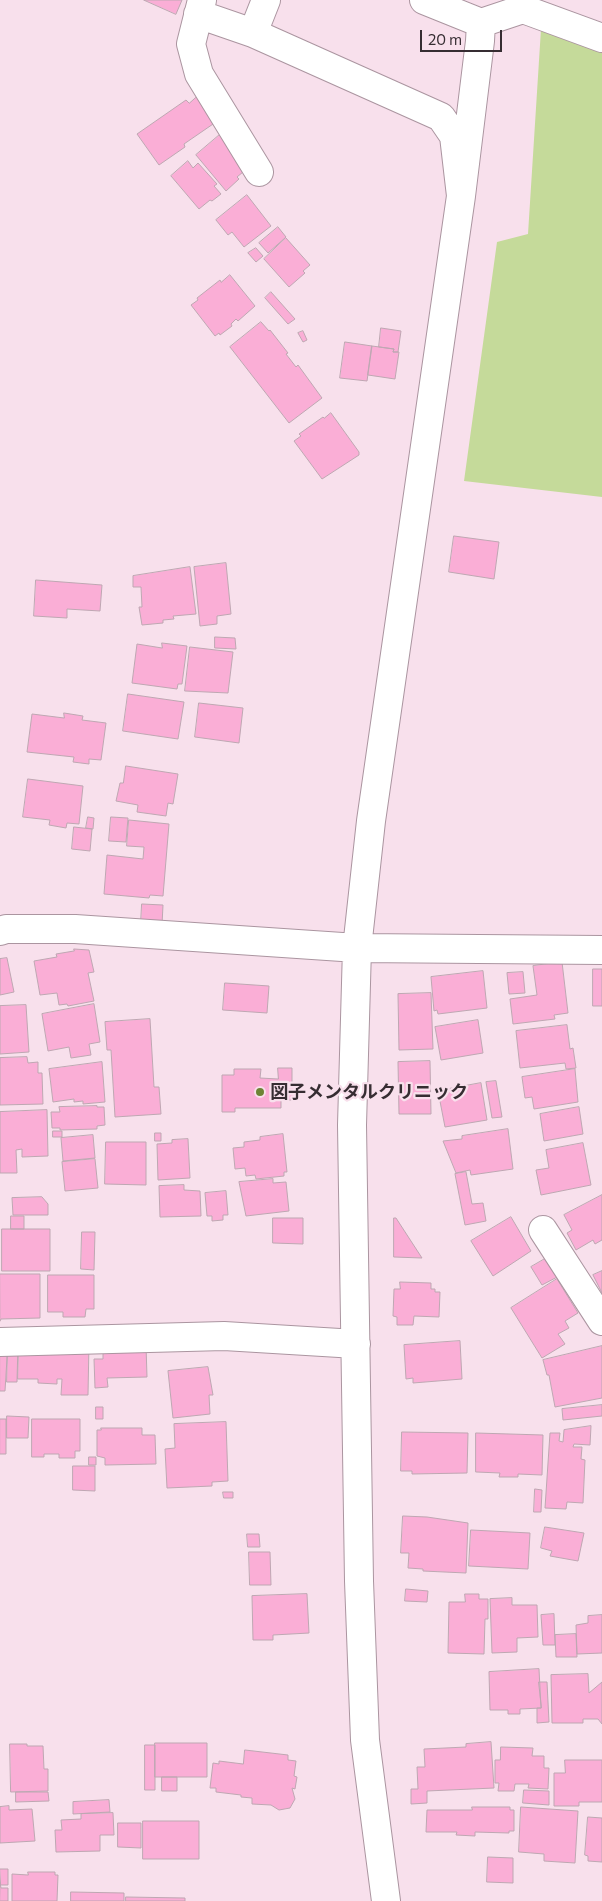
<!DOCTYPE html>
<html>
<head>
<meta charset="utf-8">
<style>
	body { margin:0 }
	#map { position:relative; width:602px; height:1901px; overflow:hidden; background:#f8e0ec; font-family:Commissioner,sans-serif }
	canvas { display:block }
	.scale { position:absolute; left:420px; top:30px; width:82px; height:22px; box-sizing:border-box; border:2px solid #362d32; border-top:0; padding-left:6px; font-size:15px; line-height:18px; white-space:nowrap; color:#362d32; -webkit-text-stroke:4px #f8e0ec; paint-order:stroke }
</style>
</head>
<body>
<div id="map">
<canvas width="602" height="1901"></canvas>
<div class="scale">20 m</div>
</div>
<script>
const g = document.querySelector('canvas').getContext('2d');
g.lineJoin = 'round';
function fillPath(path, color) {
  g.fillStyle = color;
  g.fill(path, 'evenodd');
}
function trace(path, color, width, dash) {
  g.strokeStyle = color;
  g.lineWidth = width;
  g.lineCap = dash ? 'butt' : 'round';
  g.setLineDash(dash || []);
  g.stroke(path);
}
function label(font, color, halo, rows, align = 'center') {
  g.font = font + ' Commissioner,"Noto Sans JP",sans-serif';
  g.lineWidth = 4.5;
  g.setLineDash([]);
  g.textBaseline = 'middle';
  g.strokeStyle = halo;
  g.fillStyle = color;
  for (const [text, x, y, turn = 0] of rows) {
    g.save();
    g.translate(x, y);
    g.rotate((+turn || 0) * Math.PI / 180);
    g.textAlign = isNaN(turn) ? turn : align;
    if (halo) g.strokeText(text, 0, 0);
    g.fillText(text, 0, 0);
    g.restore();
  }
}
const green = new Path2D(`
	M541,29L602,52V497L464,481L497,242L528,234Z`);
const building = new Path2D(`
	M144,0H182L176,14Z
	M198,96L216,122L184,144L185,147L159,165L137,134L186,100L189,103Z
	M223,132L243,172L237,177L239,179L226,191L196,155Z
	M188,161L193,168L198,163L217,184L214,186L221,194L212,201L210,200L199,209L171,176Z
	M247,195L271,226L244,247L232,232L228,235L216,220Z
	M278,227L286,237L268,253L259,243Z
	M286,238L310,265L303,271L305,273L289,287L264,259Z
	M256,248L263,256L256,262L248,253Z
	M230,275L255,306L238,321L236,319L231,324L232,326L220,335L219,333L215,336L191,305L198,300L197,298L220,280L221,282Z
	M271,292L295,319L288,324L265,298Z
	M261,322L269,331L270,330L288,353L286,354L296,367L298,365L322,398L289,423L230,347Z
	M381,328L401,331L398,352H393L394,349L379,347Z
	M303,331L307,340L303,342L298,333Z
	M345,342L372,346L367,381L340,378Z
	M372,346L394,349L393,352H399L395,379L368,375Z
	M331,413L359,452V455L322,479L294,441L301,436L299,434L323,417L324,418Z
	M454,536L499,542L494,579L449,572Z
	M226,563L231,614L217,616V624L200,626L194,567Z
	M190,567L196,614L173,616L174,619L163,620V623L142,625L139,607H142L141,587H133V576Z
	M36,580L102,585L100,611L67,609V618L34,616Z
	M215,637L235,638L236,649L215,648Z
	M162,643L187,646L182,684H178L177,689L132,683L137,644L162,648Z
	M190,647L233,652L228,693L185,691Z
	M128,694L184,702L178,739L123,731Z
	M199,703L243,708L239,743L195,737Z
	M64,713L83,716L82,720L106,723L101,760L89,759V764L73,762L74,757L27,752L32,714L64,718Z
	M126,766L178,774L173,804L168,803L166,816L137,812L138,805L116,801L120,783H123Z
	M28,779L83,786L79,824L67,823L66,828L49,825L50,820L23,817Z
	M88,817L94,818L93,829L86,828Z
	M111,817L128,818L126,842L109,841Z
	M129,820L169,824L163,896L150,895L149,898L104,894L107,855L143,859L144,847L127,846Z
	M74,827L92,829L90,851L72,849Z
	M142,904L163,905L162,925L141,923Z
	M74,949L89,950L94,972L88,973L94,1001L68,1006L67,1004L59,1005L57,993L40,995L34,961L57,957L56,954L74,951Z
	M7,958L14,992L0,995V959Z
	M562,962L568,1013L554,1015L555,1019L513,1024L510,999L537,995L533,966Z
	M593,969H602V1006H593Z
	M483,971L487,1008L438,1014L437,1010L434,1011L431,977Z
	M523,972L525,993L509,994L507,973Z
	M225,983L269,986L267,1013L223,1010Z
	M431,993L433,1049L399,1050L398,994Z
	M94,1004L100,1042L89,1044L91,1055L71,1058L69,1047L48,1051L42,1014Z
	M26,1005L29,1052L0,1054V1006Z
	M150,1019L154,1087H159L161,1114L115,1117L111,1050H107L105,1022Z
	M478,1020L483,1053L441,1060L435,1027Z
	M567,1025L570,1049L573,1048L576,1068L566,1069L565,1063L520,1068L516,1031Z
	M27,1057L28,1063L38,1062V1073H42L43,1104L0,1105V1058Z
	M430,1061L431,1114H399L398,1062Z
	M102,1062L105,1102L83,1104V1101L74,1102V1099L53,1102L49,1069Z
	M278,1068H292V1085H298V1100H281V1108H235V1112H222V1075H234V1069H261L260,1078L278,1079Z
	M575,1069L578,1102L534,1109L532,1097L525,1098L522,1077Z
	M496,1081L502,1117L492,1118L486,1082Z
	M481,1083L487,1120L445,1127L438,1091Z
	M97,1106V1107H104L105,1125L97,1126V1129L60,1130V1128H52L51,1112H60L59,1107Z
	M579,1107L583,1134L544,1141L540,1114Z
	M47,1110L48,1156L22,1157V1149L16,1150L17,1173H0V1112Z
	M508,1129L513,1169L471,1175L470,1170L456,1173L443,1141L462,1139V1136Z
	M53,1131H62V1137H53Z
	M155,1133H161V1141H155Z
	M283,1134L287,1172H284V1176L256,1179L255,1175L246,1176L245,1168L235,1169L233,1148L244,1147V1142L260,1140V1137Z
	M93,1135L95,1158L63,1161L61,1138Z
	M188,1139L190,1178L158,1180L157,1144L172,1143V1140Z
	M106,1142H146V1185L105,1184Z
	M583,1143L591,1185L541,1195L536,1170L549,1168L546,1150Z
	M95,1159L98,1188L65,1191L62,1162Z
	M466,1172L472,1204L483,1203L486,1221L465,1225L455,1174Z
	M273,1179V1183L286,1182L289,1211L246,1216L239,1182Z
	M184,1185V1190L200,1191L201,1216L160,1217L159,1186Z
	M226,1191L228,1215H223V1220L212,1221V1216H207L205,1193Z
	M602,1195V1240L595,1244L593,1240L576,1250L567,1233L572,1230L564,1215Z
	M42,1197L48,1204V1215H13L12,1198Z
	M11,1216H24V1229H11Z
	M511,1217L531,1251L493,1276L471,1241Z
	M273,1218H303V1244L273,1243Z
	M394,1218H396L422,1258L394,1257Z
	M2,1229H50V1271H2Z
	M82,1232H95L94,1270L81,1269Z
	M550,1256L561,1275L542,1285L531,1267Z
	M602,1271V1293L593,1275Z
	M0,1274H40V1318L1,1319L0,1321Z
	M48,1275H94V1309H86L85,1317H63V1312H48Z
	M557,1279L578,1313L565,1321L569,1328L558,1334L565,1344L542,1358L511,1308Z
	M400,1282L431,1283V1289H435V1292H440L439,1317L414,1316L413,1325H397V1317L393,1316L394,1289H400Z
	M0,1341L8,1342L5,1391H0Z
	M19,1341L89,1342L88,1395H61L62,1379H57V1384L38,1383V1379H18Z
	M460,1341L462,1379L413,1383V1378L406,1379L404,1345Z
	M8,1343L18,1344L17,1382H7Z
	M146,1345L147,1377L107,1378L108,1387L95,1388L94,1359H103V1346Z
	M602,1346V1398L555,1407L549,1375H547L543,1360Z
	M208,1367L213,1395H209L210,1414L173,1418L168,1371Z
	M602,1405V1416L563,1420L562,1409Z
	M96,1407H103V1419H96Z
	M7,1416L29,1417L28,1438H7Z
	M0,1419H6V1454H0Z
	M32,1419H80V1451H75V1458H59V1454H44V1457H32Z
	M226,1422L228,1481L212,1482V1486L167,1488L165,1449L175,1448L174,1424Z
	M591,1426L590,1445L574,1444L573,1447H582L581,1459L585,1460L583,1503L567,1502L566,1509L545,1508L550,1433H560L559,1441L563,1442L564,1430Z
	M101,1428H142V1435H155L156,1464L105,1465V1458L97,1456V1430H101Z
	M402,1432L468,1433L467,1473L412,1474V1471H401Z
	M476,1433L543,1435L542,1475L518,1474V1477H499L500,1473L476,1472Z
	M89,1457H96V1465H89Z
	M73,1466H95V1491L73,1490Z
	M535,1489L542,1490L541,1512H534Z
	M223,1492H233V1498H224Z
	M403,1516L427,1517L468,1523L466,1573L423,1571V1569L408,1568L409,1553H401Z
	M545,1527L584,1533L578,1561L550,1556L552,1551L541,1548Z
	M471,1530L530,1533L528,1569L469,1566Z
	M247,1534H259L260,1547H248Z
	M249,1552H270L271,1585H250Z
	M406,1589L428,1591L427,1602L405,1601Z
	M307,1594L309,1633L273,1635V1640H253L252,1596Z
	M465,1594H479V1599H488V1619H485L484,1654L448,1653L449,1602H465Z
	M512,1598V1605H537L538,1637L517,1638V1652L492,1653L490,1599Z
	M554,1614L555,1645H543L541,1615Z
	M602,1615V1653L577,1654L576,1625L588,1623V1616Z
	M576,1634L577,1657H556L555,1635Z
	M539,1669L541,1708L520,1709V1714H508V1710H490L489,1672Z
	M588,1674L589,1693L602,1682V1724L598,1719H583V1723H552L551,1675Z
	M539,1682H547L549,1722L537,1723V1708H541Z
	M491,1742L494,1788L427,1791V1803L411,1804V1789H418L417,1767H425L424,1749L466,1747V1744Z
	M155,1743H207V1777H155Z
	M10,1744H27V1746H43L44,1769H48V1791L11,1792Z
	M145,1745H155V1790H145Z
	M501,1747L533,1748L532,1756H544V1768H549L548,1789L528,1788L529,1784H515L514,1791H498L499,1783H495V1760H500Z
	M245,1750L288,1755V1760L296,1761L294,1776L297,1777L295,1789L292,1788L295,1799L290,1808L279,1810L271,1805L252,1804V1798L241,1797V1795L216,1792V1788H210L213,1763L219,1764V1761L243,1764Z
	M565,1760H602V1802H579V1806H554V1773H565Z
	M162,1777H177V1791H162Z
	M524,1790L549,1791V1805L523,1803Z
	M16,1792H48L49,1801L16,1802Z
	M109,1800L110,1812L73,1814V1802Z
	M9,1806V1810L32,1809L35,1841L0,1843V1807Z
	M472,1807H510V1810H514V1831H509V1833L475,1832V1836L456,1835L457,1832H426L427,1810H472Z
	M521,1807L578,1811L575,1863L544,1861V1854L519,1852Z
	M113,1813L114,1835H100V1851L56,1852L55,1830H62L61,1820L81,1819V1814Z
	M588,1817L602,1818V1862L588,1861V1856L585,1855Z
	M143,1821H199V1859H143Z
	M118,1823H141V1848L118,1847Z
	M488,1857L513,1858V1883L487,1882Z
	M0,1869H8V1885H1Z
	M28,1872H55V1875H58L57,1901H12V1874L28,1875Z
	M0,1883L1,1888H8V1901H0Z
	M71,1892L124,1893V1901H71Z
	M126,1897L185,1898V1901H126Z`);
const minor = new Path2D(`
	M202,0L191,44L199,74L259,172
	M198,14L253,33L441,117L454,136L461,196L480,41L481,23L424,0
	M481,23L523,9L602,38
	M253,33L266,0
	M0,931L6,929H75L357,948L602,950
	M543,1230L602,1321
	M0,1342L224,1336L356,1344
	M386,1901L365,1740L359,1581L352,1125L357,948L371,821L461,196`);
const markers = [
	[260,1092,5,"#6d8335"]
];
const poiNames = [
	["図子メンタルクリニック",270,1092]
];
fillPath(green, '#c5da9a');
fillPath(building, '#faaed6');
trace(building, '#bea7b2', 1);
trace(minor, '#ab95a0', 30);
trace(minor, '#fff', 28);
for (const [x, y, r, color] of markers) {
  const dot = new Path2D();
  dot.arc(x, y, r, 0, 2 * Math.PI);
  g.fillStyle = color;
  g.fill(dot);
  trace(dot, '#f8e0ec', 2);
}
label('bold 18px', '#362d32', '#f8e0ec', poiNames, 'left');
</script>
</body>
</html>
